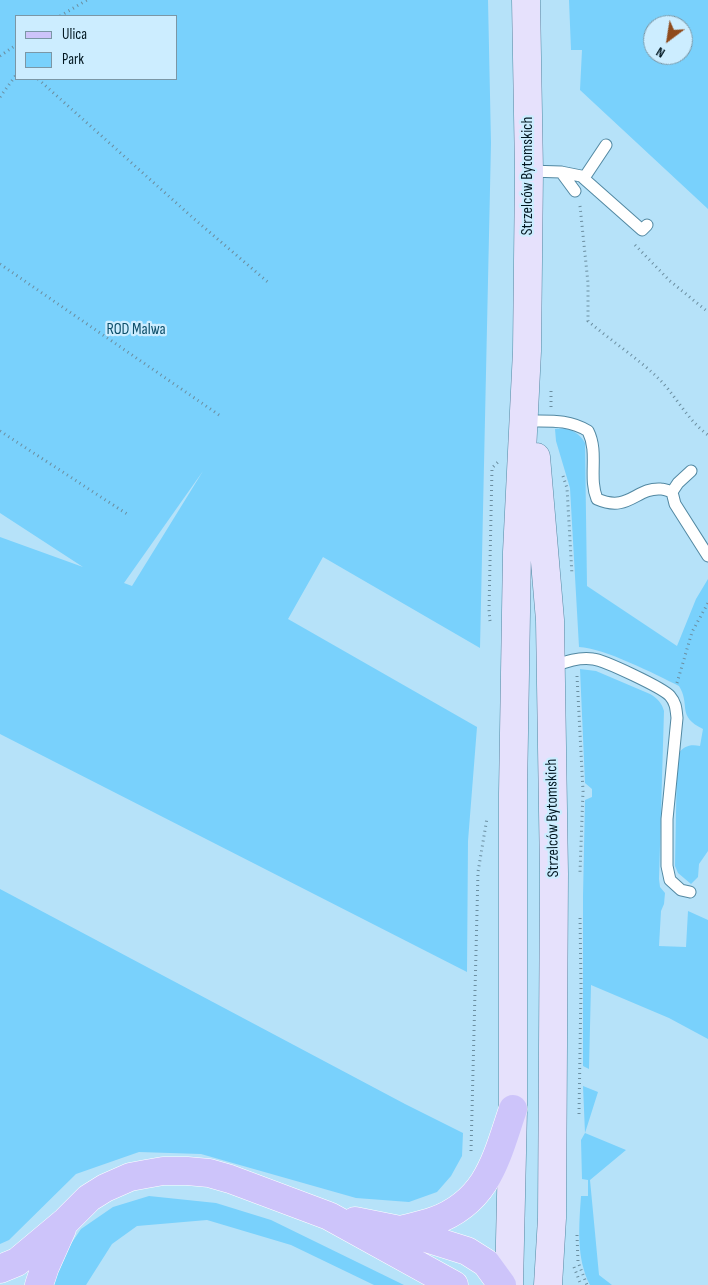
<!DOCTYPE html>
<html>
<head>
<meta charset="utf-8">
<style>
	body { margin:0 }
	#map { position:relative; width:708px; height:1285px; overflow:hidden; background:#b6e2f9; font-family:"Sofia Sans Condensed",sans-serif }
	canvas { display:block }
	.legend { position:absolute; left:15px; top:15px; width:162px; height:65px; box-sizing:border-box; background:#ccedff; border:1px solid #7b97a6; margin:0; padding:6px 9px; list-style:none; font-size:15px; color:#021721 }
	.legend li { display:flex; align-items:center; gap:10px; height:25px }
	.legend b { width:25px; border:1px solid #7b97a6 }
	.north { position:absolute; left:643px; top:15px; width:50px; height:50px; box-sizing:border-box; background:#ccedff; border:1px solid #7b97a6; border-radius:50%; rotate:211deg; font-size:14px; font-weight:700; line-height:20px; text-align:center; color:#021721 }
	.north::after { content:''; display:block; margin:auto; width:18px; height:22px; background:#8f4b1d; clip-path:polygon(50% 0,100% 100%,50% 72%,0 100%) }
</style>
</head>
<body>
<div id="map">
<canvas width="708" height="1285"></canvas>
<ul class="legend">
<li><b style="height:6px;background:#cdc4fa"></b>Ulica</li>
<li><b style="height:14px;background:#79d1fc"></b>Park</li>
</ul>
<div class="north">N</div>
</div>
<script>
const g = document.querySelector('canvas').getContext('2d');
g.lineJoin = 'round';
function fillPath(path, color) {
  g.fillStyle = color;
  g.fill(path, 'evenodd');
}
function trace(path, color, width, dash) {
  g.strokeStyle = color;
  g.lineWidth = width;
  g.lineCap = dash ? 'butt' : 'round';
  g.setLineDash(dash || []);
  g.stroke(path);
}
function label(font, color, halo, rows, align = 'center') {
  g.font = font + ' "Sofia Sans Condensed",sans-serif';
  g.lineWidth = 4.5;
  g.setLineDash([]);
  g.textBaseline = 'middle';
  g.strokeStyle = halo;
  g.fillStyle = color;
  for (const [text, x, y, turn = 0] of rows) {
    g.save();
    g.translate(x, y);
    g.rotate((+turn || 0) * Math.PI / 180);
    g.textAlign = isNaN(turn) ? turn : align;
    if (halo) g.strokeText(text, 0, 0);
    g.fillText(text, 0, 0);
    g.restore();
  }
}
const green = new Path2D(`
	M0,0H488L491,143L480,648L323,557L288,619L477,727L468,841L467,972L0,734V537L83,567L0,513ZM16,16H176V79H16ZM203,471L132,586L124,583Z
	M569,0H708V209L580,90L582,50H571ZM653,25H683V55H653Z
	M555,429C568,427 579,432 585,443L587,586L677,646L696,599L708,579V851L699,864L698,877L691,884L678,873L675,866L677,761L678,754C684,746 690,744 700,746L703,729C676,716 691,705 679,686C655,674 604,648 579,647L570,488L556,441Z
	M580,669L596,671L650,694C657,698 662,703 664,711L659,879L660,887L665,893L664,904L661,911L659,946L686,947L688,911L708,920V1039L669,1018L591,985L589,1069L583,1066V896L585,800L592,797V789L585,783Z
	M0,889L405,1104L463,1133L462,1156L451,1176L437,1192L409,1202L356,1198L201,1154L139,1152L76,1174L9,1240L0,1244Z
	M583,1086L598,1092L585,1133L626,1150L590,1180L599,1275L612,1285H590C576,1258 579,1226 581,1196H588V1180L582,1179L581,1140L585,1133Z
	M149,1196L216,1203L271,1220L404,1285H374L291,1245L207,1220L137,1226L112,1244L86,1285H51L60,1260L81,1229L113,1207Z`);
const path = new Path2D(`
	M60,16L87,0
	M0,56L16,45
	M38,79L192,217L270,284
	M0,97L16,75
	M580,206L588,283V321C610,340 636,357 657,377C676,395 687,420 708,435
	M635,245L670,281L708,312
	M0,264L222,417
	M551,407V390
	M0,431L127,514
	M563,476L567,488L572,575
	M490,621L489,610L492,468L498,462
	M577,676L583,791L580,872
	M677,683L692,632L708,603
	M579,1114L581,987L580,915
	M471,1151L478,872L487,818
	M577,1235L578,1262L587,1285
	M574,1267L581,1285`);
const lane = new Path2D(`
	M529,171L561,172L581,176L642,230L647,225
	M561,172L575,191
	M584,178L606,145
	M533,421C553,421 570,420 588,431C599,453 588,477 597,499C629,513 636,487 661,489C665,489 669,491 672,492
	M691,471L678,483L672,492L675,504L708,556
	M551,667C565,662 578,657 593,659C604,660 663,688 670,696C676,703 676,709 677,718L667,819V866L670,880L681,890L690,892`);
const secondary = new Path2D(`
	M536,457L550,620L554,874L552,1218L548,1285
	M509,1285L513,1109V793L517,552L527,351L529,171L526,0`);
const primary = new Path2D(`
	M355,1221L400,1230L467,1251L486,1263L502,1285
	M400,1230C411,1227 423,1225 434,1221C488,1201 496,1159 513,1109
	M0,1269L17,1262L66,1221L89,1198L105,1188L130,1177L146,1174L163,1171H187L209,1173L230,1179L329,1216L454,1285
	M39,1285L45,1267L62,1229`);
const streetNames = [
	["Strzelców Bytomskich",528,176,-90],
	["Strzelców Bytomskich",553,818,-91]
];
const parkNames = [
	["ROD Malwa",136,330]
];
fillPath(green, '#79d1fc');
trace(lane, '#5288a2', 13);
trace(secondary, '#5288a2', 29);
trace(primary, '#fff', 29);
trace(path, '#6b8ea0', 3, [1, 4]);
trace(lane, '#fff', 11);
trace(secondary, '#e6e1fc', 28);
trace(primary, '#cdc4fa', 28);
label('16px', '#021721', '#ccedff', streetNames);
label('16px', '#0c4e69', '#ccedff', parkNames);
</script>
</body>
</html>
